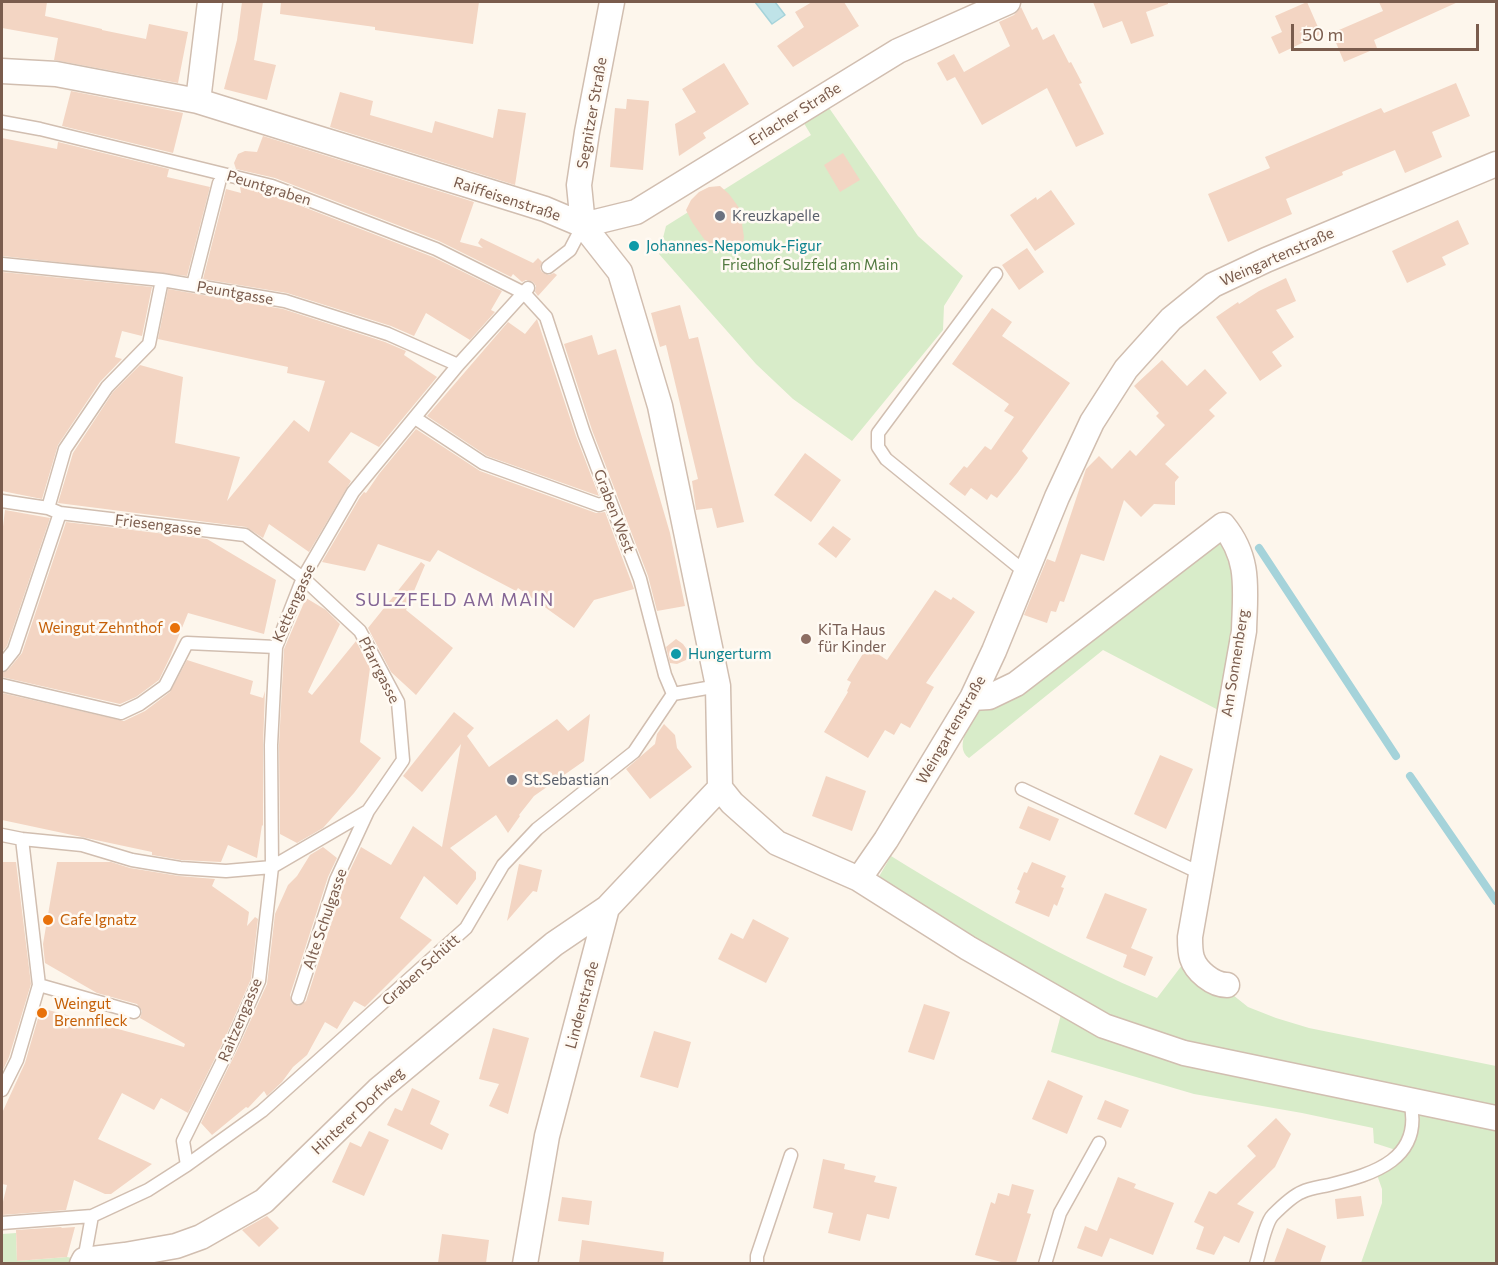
<!DOCTYPE html>
<html>
<head>
<meta charset="utf-8">
<style>
	body { margin:0 }
	#map { position:relative; width:1498px; height:1265px; overflow:hidden; background:#fdf6ec; font-family:Commissioner,sans-serif }
	canvas { display:block }
	.frame { position:absolute; inset:0; border:3px solid #7a5c4d; pointer-events:none }
	.scale { position:absolute; left:1291px; top:24px; width:188px; height:27px; box-sizing:border-box; border:3px solid #7a5c4d; border-top:0; padding-left:8px; font-size:18px; line-height:21px; white-space:nowrap; color:#7a5c4d; -webkit-text-stroke:4px #fffaf3; paint-order:stroke }
</style>
</head>
<body>
<div id="map">
<canvas width="1498" height="1265"></canvas>
<div class="frame"></div>
<div class="scale">50 m</div>
</div>
<script>
const g = document.querySelector('canvas').getContext('2d');
g.lineJoin = 'round';
function fillPath(path, color) {
  g.fillStyle = color;
  g.fill(path, 'evenodd');
}
function trace(path, color, width, dash) {
  g.strokeStyle = color;
  g.lineWidth = width;
  g.lineCap = dash ? 'butt' : 'round';
  g.setLineDash(dash || []);
  g.stroke(path);
}
function label(font, color, halo, rows, align = 'center') {
  g.font = font + ' Commissioner,sans-serif';
  g.lineWidth = 5;
  g.setLineDash([]);
  g.textBaseline = 'middle';
  g.strokeStyle = halo;
  g.fillStyle = color;
  for (const [text, x, y, turn = 0] of rows) {
    g.save();
    g.translate(x, y);
    g.rotate((+turn || 0) * Math.PI / 180);
    g.textAlign = isNaN(turn) ? turn : align;
    if (halo) g.strokeText(text, 0, 0);
    g.fillText(text, 0, 0);
    g.restore();
  }
}
const green = new Path2D(`
	M827,105L918,236L963,276L944,306L943,330L852,441L793,399L756,364L659,254L666,226L811,135L802,120Z
	M1223,530L1242,581L1224,713L1103,650L969,758C952,747 974,716 980,702Z
	M891,856C977,909 1064,959 1157,998L1189,956L1226,986L1233,995L1248,1007L1276,1018L1309,1028L1496,1066V1263H1361L1382,1203V1189L1376,1172L1399,1151L1374,1143L1373,1128L1302,1113L1194,1094L1051,1052L1063,1007L874,885Z
	M16,1233L17,1261L67,1257L84,1260L82,1264L2,1263V1234Z`);
const water = new Path2D(`
	M755,2H775L785,15L772,24Z`);
const stream = new Path2D(`
	M1259,548L1396,756
	M1410,776L1496,901`);
const building = new Path2D(`
	M2,2H47L45,16L102,29V30L146,39L149,24L188,32L178,83L54,60L58,38L2,28Z
	M242,2H263L254,60L276,65L267,100L224,89L237,40Z
	M281,2H479L473,44L375,30V27L280,14Z
	M812,2H844L859,26L793,67L777,46L804,27L795,12Z
	M1093,2H1168V4L1146,12L1154,36L1131,44L1122,21L1103,28Z
	M1307,2L1321,34L1279,54L1271,37L1282,32L1275,16Z
	M1379,2H1458L1374,40L1377,48L1344,62L1332,33L1383,11Z
	M1021,7L1032,30L1037,27L1043,40L1054,34L1069,63L1071,62L1082,83L1079,84L1104,134L1076,147L1047,88L982,125L955,77L947,81L937,63L954,54L964,72L957,76L1010,46L999,22L1014,15Z
	M724,63L749,104L703,133L706,138L679,156L675,124L696,112L682,89Z
	M1456,83L1470,116L1432,132L1442,157L1405,173L1395,150L1342,172L1343,175L1286,199L1292,214L1228,242L1208,194L1270,168L1265,157L1381,108L1384,113Z
	M71,91L183,113L173,153L62,126Z
	M340,92L373,101L370,115L432,133L435,121L493,138L498,109L526,113L515,185L330,127Z
	M627,99L649,101L643,170L610,167L615,108L626,109Z
	M263,136L474,202L460,242L483,248L478,243L481,238L533,263L538,258L542,262L540,268L542,272L549,275L554,273L557,275L538,296L535,292L536,286L533,282L526,280L522,282L513,274L511,277L439,241L275,178L236,169L234,163L238,154L245,151L257,152Z
	M2,138L57,149L58,142L169,169L167,177L210,187L187,276L2,256Z
	M843,153L860,180L840,192L824,165Z
	M720,186L729,194L748,220L742,224L744,237L743,243L733,250L727,249L716,242L709,246L692,222L686,210L691,200L699,192L709,187Z
	M240,187L270,194L433,257L502,291L491,310L495,312L470,340L426,313L414,336L391,326L287,293L203,279L226,189L241,193Z
	M1051,190L1075,224L1035,251L1010,215L1036,197L1037,200Z
	M1458,220L1469,244L1442,257L1446,265L1407,283L1392,251Z
	M1027,248L1044,272L1019,290L1002,265Z
	M2,272L152,287L142,336L122,331L115,357L122,359L100,382L58,445L42,499L2,491Z
	M1286,278L1296,301L1276,310L1294,337L1272,352L1282,366L1260,381L1216,317L1238,302L1239,304L1259,291Z
	M168,289L283,309L385,342L406,351L404,355L437,377L379,447L351,432L328,462L351,481L309,552L269,524L263,538L246,527L58,503L73,453L113,392L140,365L183,377L175,443L240,457L227,501L294,420L309,432L325,381L287,373L288,367L158,339Z
	M680,305L689,339L698,337L744,522L717,528L712,508L696,510L692,481L698,479L666,345L660,347L651,313Z
	M992,308L1012,322L1002,336L1070,383L1022,451L1028,458L1018,472L997,498L991,494L987,500L971,488L965,496L949,484L964,466L967,468L985,446L991,450L1014,417L1004,411L1009,404L952,364Z
	M537,319L576,436L599,496L487,456L427,416L508,322L525,334Z
	M592,335L598,355L616,349L670,533L685,606L657,611L648,576L592,430L564,344Z
	M1162,360L1187,386L1205,369L1227,393L1209,410L1215,416L1165,464L1179,477L1175,482V505L1154,504L1141,517L1124,500L1104,561L1081,554L1064,602L1060,601L1056,612L1051,611L1047,623L1024,615L1047,559L1055,562L1086,469L1099,456L1112,469L1130,450L1136,456L1165,425L1156,416L1159,413L1134,386Z
	M416,429L480,471L596,513L605,512L634,589L594,600L574,628L518,588L516,591L438,550L430,562L378,544L365,571L322,562L360,497L364,492L366,493L379,474Z
	M805,453L841,480L811,522L774,495Z
	M5,510L50,518L7,646L2,652V535Z
	M66,522L207,539L276,580L264,634L188,613L171,655L159,680L136,697L120,704L2,677V673L8,670L22,653Z
	M833,526L851,539L836,558L818,544Z
	M421,562L425,565L406,610L453,648L416,695L391,672L368,628Z
	M935,590L951,600L953,597L975,612L926,683L934,687L910,728L901,723L894,735L885,730L868,758L824,732L848,692L847,691L851,682L847,680L867,647L887,660Z
	M306,598L326,610L340,624L308,692L312,695L356,641L370,668L360,742L381,758L354,793L323,828L297,843L280,834L279,745L284,649Z
	M676,639L683,644L688,651L686,660L677,664L670,663L666,647Z
	M187,660L253,681L250,694L263,698L265,691L263,745V826L262,825L257,858L228,845L221,862L181,860L152,855V852L2,820V693L124,721L145,711L170,692Z
	M454,712L474,728L467,736L489,767L557,719L568,731L590,714L584,761L534,796L519,815L520,816L508,833L496,815L450,848L476,872V879L457,905L424,876L400,918L432,940L365,1007L354,1001L337,1029L325,1022L307,1055L293,1067L282,1082L267,1096L264,1091L248,1108L246,1107L212,1135L201,1123L239,1046L267,984L275,914L288,885L297,876L310,855L323,847L337,858L328,877L290,995L292,1003L299,1006L306,1001L344,883L361,847L391,865L413,826L442,847L461,744L422,792L403,776Z
	M664,724L675,735L677,748L692,767L650,799L626,769L655,744L657,734Z
	M1160,755L1193,769L1166,829L1134,814Z
	M826,776L866,791L852,831L812,816Z
	M1028,806L1059,819L1050,841L1019,828Z
	M2,862H16L31,984L9,1057L3,1070Z
	M57,862H111L130,868L179,876L215,879L212,886L249,912L247,926L255,917L258,919L251,979L225,1038L188,1113L161,1098L154,1110L122,1093L98,1139L152,1164L111,1194H105L74,1180L66,1210L2,1215V1206L7,1185L2,1184V1113L25,1063L41,1008L184,1047L185,1044L140,1018L142,1011L137,1004L97,993L45,963L43,944Z
	M1032,862L1066,876L1061,887L1064,888L1057,906L1054,904L1049,917L1015,903L1020,891L1017,889L1024,872L1027,873Z
	M519,864L542,870L537,892L533,891L507,921Z
	M1105,893L1147,909L1131,948L1153,957L1145,976L1123,967L1127,955L1086,938Z
	M753,919L789,938L766,983L718,959L731,933L743,939Z
	M924,1004L950,1012L934,1060L908,1052Z
	M493,1028L529,1038L508,1114L489,1106L499,1084L479,1079Z
	M654,1031L691,1042L678,1088L640,1077Z
	M1048,1080L1083,1096L1067,1134L1032,1119Z
	M412,1088L440,1101L430,1124L449,1134L442,1150L387,1125L395,1108L402,1111Z
	M1105,1100L1129,1110L1121,1128L1097,1119Z
	M1276,1118L1291,1134L1275,1167L1237,1204L1254,1212L1239,1243L1224,1236L1214,1255L1196,1249L1204,1227L1194,1222L1209,1191L1216,1194L1256,1156L1247,1146Z
	M369,1131L389,1140L364,1196L332,1182L350,1142L361,1147Z
	M823,1159L845,1164L844,1169L876,1176L874,1182L897,1187L889,1219L867,1214L860,1241L828,1233L833,1213L813,1208Z
	M1118,1177L1136,1184L1134,1188L1174,1203L1153,1255L1110,1238L1102,1257L1077,1248L1085,1226L1097,1231Z
	M1012,1184L1034,1190L1027,1213L1031,1214L1016,1263H1005L975,1255L991,1202L995,1204L998,1193L1009,1196Z
	M1361,1196L1364,1216L1337,1219L1335,1199Z
	M562,1197L592,1201L589,1225L558,1221Z
	M267,1216L279,1228L259,1247L242,1230Z
	M62,1227L61,1228L75,1227L67,1257L17,1261L16,1230Z
	M1287,1228L1326,1246L1320,1263H1274Z
	M442,1234L489,1240L486,1263H438Z
	M582,1240L664,1252L663,1263H579Z`);
const lane = new Path2D(`
	M2,122L40,129L272,186L436,249L524,293L546,317L584,433L640,579L665,675L673,694
	M2,264L162,280L285,301L388,334L458,365
	M548,267L570,250L583,225
	M996,274L878,433V447L886,459L1025,572
	M193,285L219,183
	M415,418L483,463L599,505L610,501
	M2,501L48,508L60,513L245,535L303,578L360,631L398,702L403,760L368,811L336,880L298,998
	M48,508L65,449L107,387L149,344L162,280
	M2,665L14,650L60,513
	M2,685L121,713L140,704L165,686L187,643L276,647
	M673,694L718,686
	M1022,789L1200,873
	M2,835L22,839L82,845L132,860L180,868L226,871L272,867L368,811
	M39,985L134,1012
	M2,1090L17,1060L39,985L22,839
	M187,1165L183,1141L232,1042L259,981L272,867L271,745L276,647L303,578L353,492L458,365L528,288
	M2,1223L92,1216L148,1190L187,1165L262,1111L466,928L503,865L537,829L634,752L673,694
	M84,1260L92,1216
	M757,1264V1256L791,1155
	M1045,1264L1060,1213L1099,1143
	M1256,1264C1260,1252 1265,1223 1273,1215C1280,1208 1292,1196 1302,1192C1310,1188 1320,1187 1329,1185C1374,1174 1424,1159 1410,1101`);
const street = new Path2D(`
	M2,71L56,74L198,101L545,209L583,225L620,272L660,406L718,686L720,788
	M198,101L210,2
	M583,225L636,212L898,51L1008,2
	M583,225L579,185L587,132L612,2
	M972,698L989,697L1016,684L1223,525C1251,559 1245,590 1244,631L1190,937C1190,944 1190,952 1192,958C1196,971 1213,985 1227,985
	M720,788L732,803L777,843L859,879L968,948L1104,1026L1184,1053L1496,1118
	M859,879L886,840L972,698L994,651L1057,497L1092,422L1126,369L1171,319L1213,285L1266,260L1496,164
	M82,1264L84,1260L125,1255L176,1246L201,1237L264,1201L378,1090L554,944L607,908
	M525,1264L547,1136L607,908L720,788`);
const markers = [
	[720,216,6,"#6b7280"],
	[634,246,6,"#0f9aa8"],
	[175,628,6,"#e8710a"],
	[806,639,6,"#8d6e63"],
	[676,654,6,"#0f9aa8"],
	[512,780,6,"#6b7280"],
	[48,920,6,"#e8710a"],
	[42,1013,6,"#e8710a"]
];
const streetNames = [
	["Segnitzer Straße",592,113,-80],
	["Erlacher Straße",795,114,-32],
	["Peuntgraben",269,188,17],
	["Raiffeisenstraße",507,199,18],
	["Weingartenstraße",1277,257,-24],
	["Peuntgasse",235,293,10],
	["Graben West",614,511,69],
	["Friesengasse",158,525,7],
	["Kettengasse",294,603,-66],
	["Am Sonnenberg",1235,663,-81],
	["Pfarrgasse",379,670,63],
	["Weingartenstraße",951,730,-60],
	["Alte Schulgasse",325,919,-71],
	["Graben Schütt",421,970,-42],
	["Lindenstraße",582,1005,-75],
	["Raitzengasse",240,1020,-67],
	["Hinterer Dorfweg",358,1111,-43]
];
const worshipNames = [
	["Kreuzkapelle",732,216],
	["St.Sebastian",524,780]
];
const cultureNames = [
	["Johannes-Nepomuk-Figur",646,246],
	["Hungerturm",688,654]
];
const parkNames = [
	["Friedhof Sulzfeld am Main",810,265]
];
const foodNames = [
	["Weingut Zehnthof",163,628,"right"],
	["Cafe Ignatz",60,920],
	["Weingut",54,1004],
	["Brennfleck",54,1021]
];
const educationNames = [
	["KiTa Haus",818,630],
	["für Kinder",818,647]
];
const quarterNames = [
	["SULZFELD AM MAIN",455,600]
];
fillPath(green, '#d8ecc9');
fillPath(water, '#bfe3e8');
trace(water, '#a5d3da', 1.5);
trace(stream, '#a5d3da', 8);
fillPath(building, '#f3d5c3');
trace(lane, '#d1beb0', 15);
trace(street, '#d1beb0', 27);
trace(lane, '#fff', 12);
trace(street, '#fff', 24);
for (const [x, y, r, color] of markers) {
  const dot = new Path2D();
  dot.arc(x, y, r, 0, 2 * Math.PI);
  g.fillStyle = color;
  g.fill(dot);
  trace(dot, '#fffaf3', 2);
}
label('15px', '#7a5c4d', '#fffaf3', streetNames);
label('15px', '#5b616d', '#fffaf3', worshipNames, 'left');
label('15px', '#0d838f', '#fffaf3', cultureNames, 'left');
label('15px', '#537a41', '#fffaf3', parkNames);
label('15px', '#c56008', '#fffaf3', foodNames, 'left');
label('15px', '#785e54', '#fffaf3', educationNames, 'left');
g.letterSpacing = '1.5px';
label('18px', '#846695', '#fffaf3', quarterNames);
g.letterSpacing = '0px';
</script>
</body>
</html>
